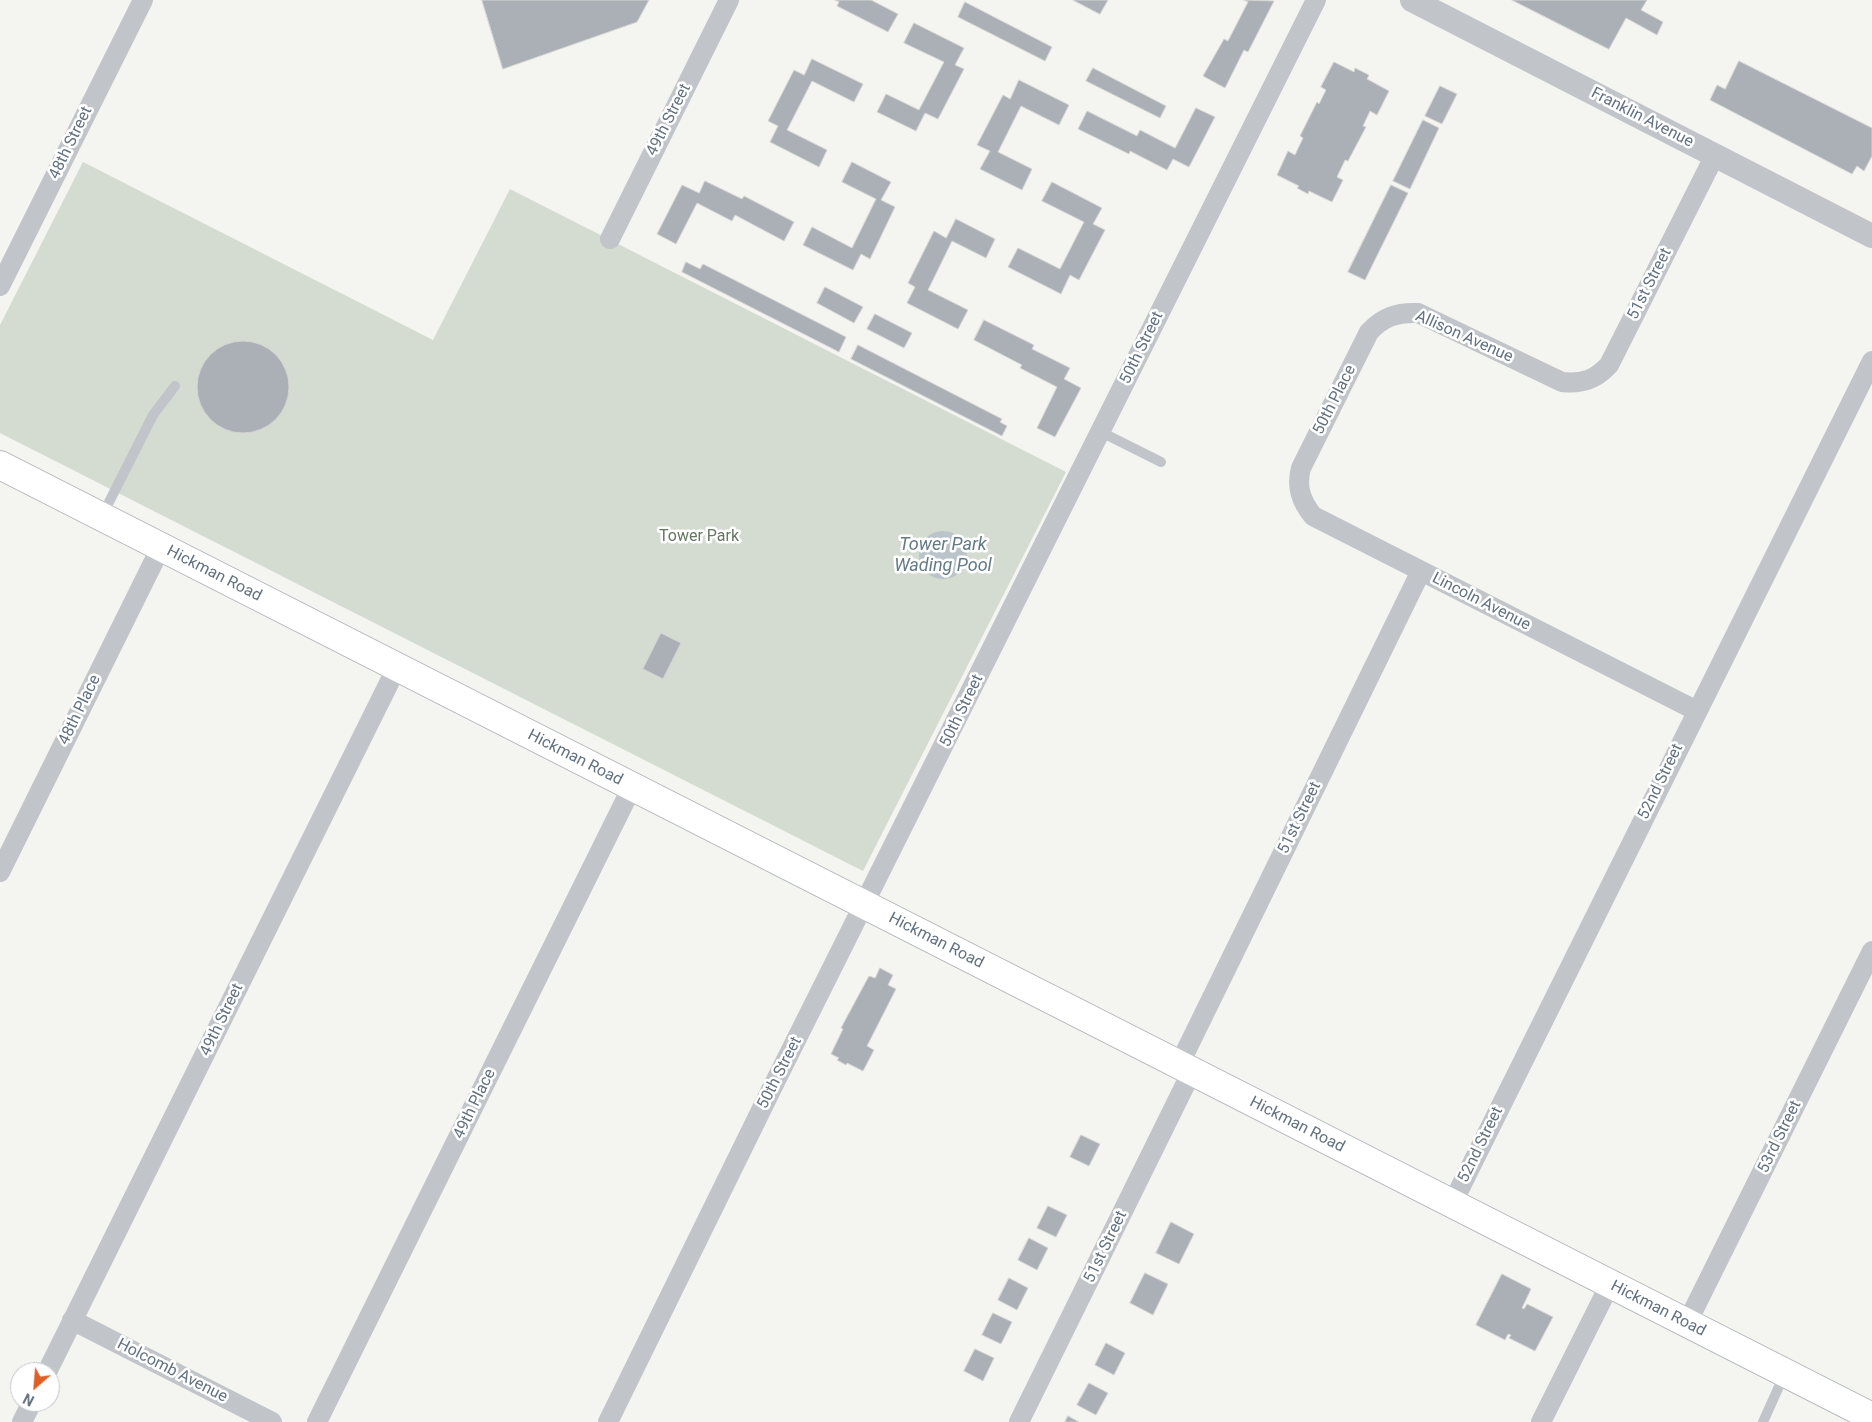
<!DOCTYPE html>
<html>
<head>
<meta charset="utf-8">
<style>
	body { margin:0 }
	#map { position:relative; width:1872px; height:1422px; overflow:hidden; background:#f4f4f0; font-family:Roboto,sans-serif }
	canvas { display:block }
	.north { position:absolute; left:10px; top:1362px; width:50px; height:50px; box-sizing:border-box; background:#fff; border:1px solid #c1c6cc; border-radius:50%; rotate:207deg; font-size:14px; font-weight:700; line-height:20px; text-align:center; color:#637180 }
	.north::after { content:''; display:block; margin:auto; width:18px; height:22px; background:#de5e26; clip-path:polygon(50% 0,100% 100%,50% 72%,0 100%) }
</style>
</head>
<body>
<div id="map">
<canvas width="1872" height="1422"></canvas>
<div class="north">N</div>
</div>
<script>
const g = document.querySelector('canvas').getContext('2d');
g.lineJoin = 'round';
function fillPath(path, color) {
  g.fillStyle = color;
  g.fill(path, 'evenodd');
}
function trace(path, color, width, dash) {
  g.strokeStyle = color;
  g.lineWidth = width;
  g.lineCap = dash ? 'butt' : 'round';
  g.setLineDash(dash || []);
  g.stroke(path);
}
function label(font, color, halo, rows, align = 'center') {
  g.font = font + ' Roboto,sans-serif';
  g.lineWidth = 5;
  g.setLineDash([]);
  g.textBaseline = 'middle';
  g.strokeStyle = halo;
  g.fillStyle = color;
  for (const [text, x, y, turn = 0] of rows) {
    g.save();
    g.translate(x, y);
    g.rotate((+turn || 0) * Math.PI / 180);
    g.textAlign = isNaN(turn) ? turn : align;
    if (halo) g.strokeText(text, 0, 0);
    g.fillText(text, 0, 0);
    g.restore();
  }
}
const green = new Path2D(`
	M83,162L433,340L510,189L1066,472L863,871L0,433V325Z`);
const water = new Path2D(`
	M919 555a24 24 0 1 1 48 0a24 24 0 1 1-48 0Z`);
const building = new Path2D(`
	M482,0H649L637,22L503,69Z
	M835,0H871L898,14L888,32L837,6L839,2Z
	M1073,0H1108L1100,14Z
	M1244,0L1274,1L1248,52L1244,50L1225,88L1203,76L1224,39L1228,41L1248,2Z
	M1512,0H1647L1641,10L1663,22L1657,35L1626,18L1609,49Z
	M965,2L1052,47L1045,61L958,17Z
	M914,23L964,48L955,65L964,69L938,119L925,113L916,131L877,112L886,94L919,110L944,62L904,43Z
	M812,59L863,84L854,102L812,81L787,130L827,150L819,167L770,142L778,126L768,121L794,70L804,75Z
	M1739,61L1872,128V156L1864,171L1857,166L1852,174L1710,100L1717,85L1725,89Z
	M1334,62L1354,72L1355,68L1369,75L1367,79L1389,91L1377,115L1370,111L1363,126L1366,127L1348,161L1345,160L1337,177L1343,180L1332,202L1309,191L1308,194L1297,188L1299,186L1277,175L1288,151L1295,155L1303,138L1300,136L1317,102L1319,104L1326,90L1321,87Z
	M1093,68L1166,106L1160,118L1086,81Z
	M1019,80L1069,105L1059,125L1021,106L998,152L1032,169L1022,190L980,169L990,151L977,145L1003,95L1010,99Z
	M1440,86L1457,94L1442,124L1425,116Z
	M1196,108L1215,117L1189,167L1173,159L1167,170L1130,151L1129,154L1078,129L1087,111L1137,136L1140,130L1175,148Z
	M1423,120L1439,128L1410,189L1393,181Z
	M852,162L891,182L881,200L895,207L870,259L861,254L853,270L803,245L812,227L852,248L876,199L842,182Z
	M705,181L742,199L744,196L794,222L784,241L735,215L732,221L697,203L676,244L657,234L682,185L699,193Z
	M1052,182L1102,208L1093,224L1105,230L1079,280L1070,275L1061,294L1008,267L1018,248L1060,269L1084,222L1042,201Z
	M1391,185L1408,193L1365,280L1348,272Z
	M956,219L995,239L986,258L952,241L928,290L968,310L958,329L907,303L915,287L908,283L934,231L946,238Z
	M686,262L700,269L703,264L846,337L839,352L682,272Z
	M825,287L863,307L854,323L817,303Z
	M875,314L912,333L904,348L867,329Z
	M984,320L1034,345L1032,349L1070,368L1064,379L1081,388L1055,437L1037,428L1057,387L1020,368L1022,365L974,340Z
	M197 387a46 46 0 1 1 92 0a46 46 0 1 1-92 0Z
	M858,345L1002,419L1000,422L1007,426L1002,436L851,359Z
	M661,633L681,643L663,679L643,669Z
	M880,968L893,975L888,985L896,989L867,1046L874,1050L863,1071L847,1063L846,1065L837,1060L839,1058L831,1054L843,1029L841,1028L869,976L875,978Z
	M1081,1135L1100,1144L1089,1166L1070,1157Z
	M1048,1206L1067,1215L1056,1237L1037,1228Z
	M1171,1222L1194,1234L1179,1264L1156,1253Z
	M1029,1238L1048,1248L1037,1270L1018,1260Z
	M1145,1273L1168,1284L1153,1315L1130,1303Z
	M1502,1274L1531,1289L1522,1308L1524,1309L1527,1304L1553,1317L1535,1351L1509,1338L1511,1335L1508,1334L1505,1340L1476,1325Z
	M1009,1278L1028,1288L1017,1310L998,1300Z
	M993,1313L1012,1322L1001,1344L982,1335Z
	M1106,1343L1125,1353L1114,1375L1095,1365Z
	M975,1349L994,1358L983,1381L964,1371Z
	M1089,1383L1108,1393L1096,1415L1077,1405Z
	M1068,1416L1079,1422H1065Z`);
const service = new Path2D(`
	M1101,432L1161,462
	M102,516L153,415L175,386
	M1763,1422L1785,1373`);
const minor = new Path2D(`
	M610,239L729,0
	M0,286L143,0
	M1697,711L1313,516C1301,501 1296,487 1301,468L1369,332C1383,317 1397,312 1418,313L1562,382C1582,384 1595,380 1609,365L1715,155
	M0,872L161,547
	M1179,1065L1421,571
	M1452,1204L1872,361
	M72,1320L272,1422
	M1687,1323L1872,951
	M47,1372L397,667
	M22,1422L32,1402
	M317,1422L632,787
	M608,1422L773,1086L1316,0
	M1019,1422L1192,1071
	M1541,1422L1610,1284`);
const tertiary = new Path2D(`
	M1412,0L1872,236`);
const secondary = new Path2D(`
	M0,465L1872,1417`);
const streetNames = [
	["Franklin Avenue",1642,118,27],
	["49th Street",669,120,-63],
	["48th Street",71,143,-64],
	["51st Street",1650,284,-63],
	["Allison Avenue",1464,337,24],
	["50th Street",1142,348,-64],
	["50th Place",1335,400,-63],
	["Hickman Road",214,574,27],
	["Lincoln Avenue",1481,602,27],
	["48th Place",80,710,-64],
	["50th Street",962,711,-64],
	["Hickman Road",575,758,27],
	["52nd Street",1661,782,-64],
	["51st Street",1300,818,-64],
	["Hickman Road",936,941,27],
	["49th Street",222,1020,-64],
	["50th Street",780,1073,-63],
	["49th Place",475,1104,-64],
	["Hickman Road",1297,1125,27],
	["53rd Street",1780,1137,-64],
	["52nd Street",1481,1145,-64],
	["51st Street",1106,1247,-64],
	["Hickman Road",1658,1309,27],
	["Holcomb Avenue",172,1371,27]
];
const parkNames = [
	["Tower Park",699,537]
];
const waterNames = [
	["Tower Park",943,545],
	["Wading Pool",943,566]
];
fillPath(green, '#d4dbd1');
fillPath(water, '#bac4ca');
fillPath(building, '#aab0b5');
trace(building, '#d5d5d3', 1);
trace(secondary, '#b4b8bc', 30);
trace(service, '#c1c4c8', 10);
trace(minor, '#c1c4c8', 20);
trace(tertiary, '#c1c4c8', 24);
trace(secondary, '#fff', 28);
label('16px', '#637180', '#fff', streetNames);
label('16px', '#657762', '#fff', parkNames);
label('italic 18px', '#647a85', '#fff', waterNames);
</script>
</body>
</html>
